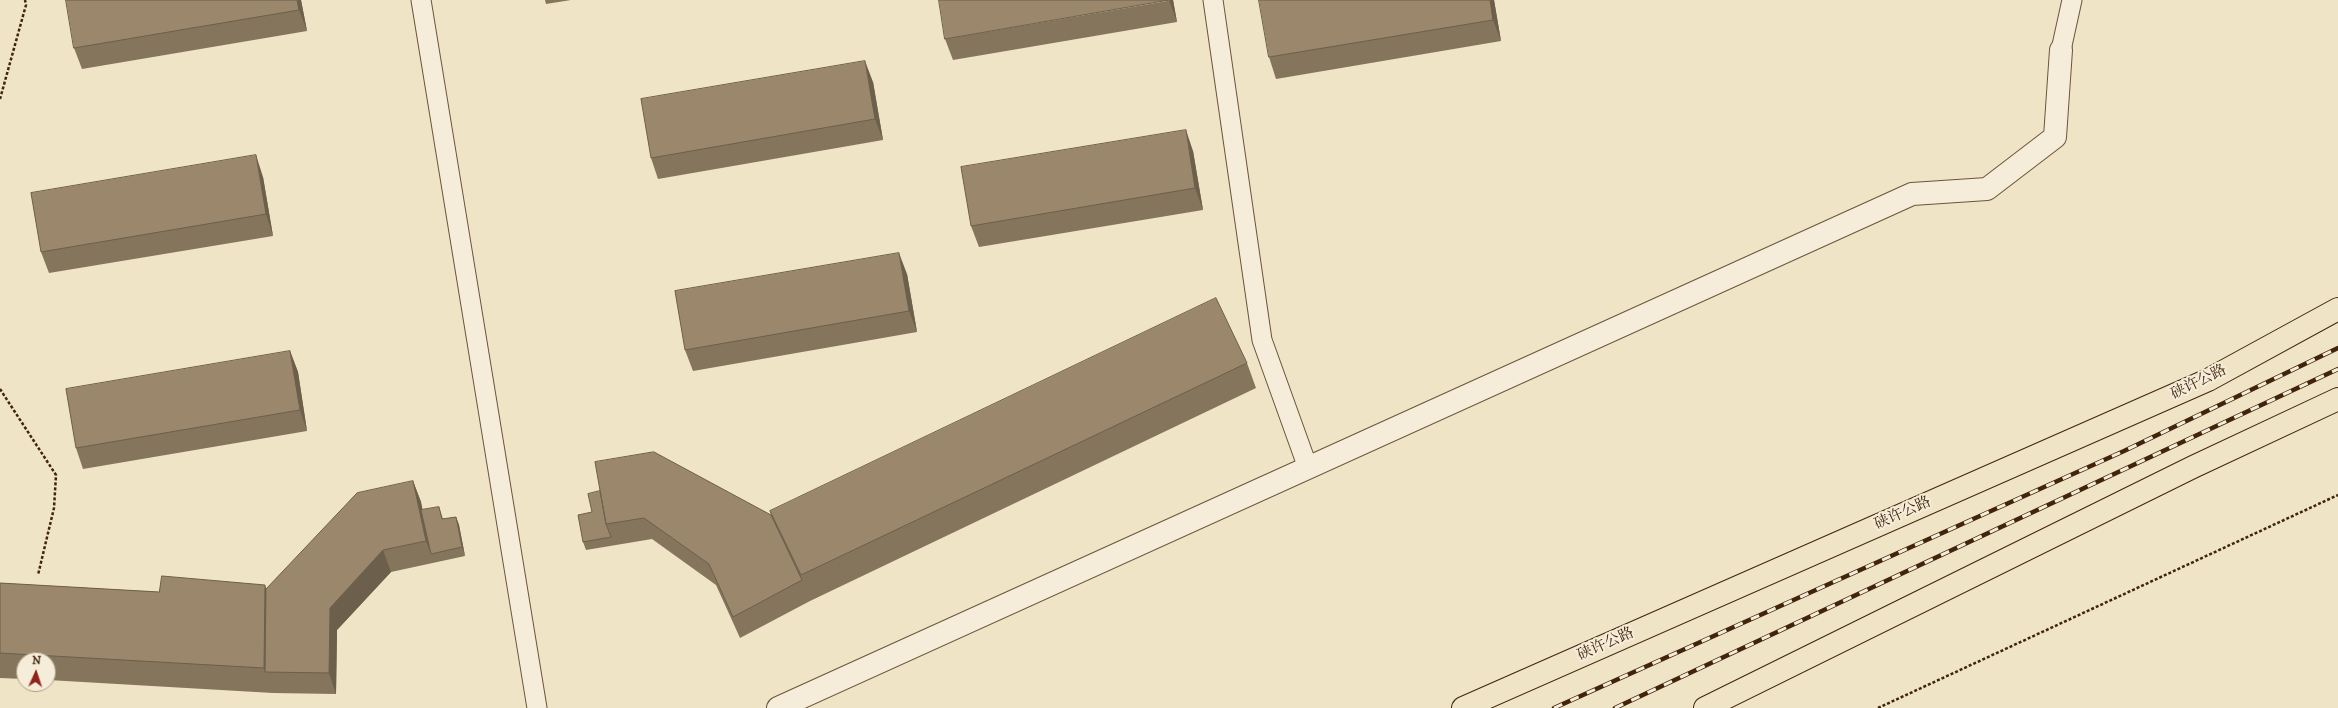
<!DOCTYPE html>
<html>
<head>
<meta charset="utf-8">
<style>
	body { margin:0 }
	#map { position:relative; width:2338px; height:708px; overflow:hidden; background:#efe4c6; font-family:"IM FELL DW Pica",serif }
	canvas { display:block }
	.north { position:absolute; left:16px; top:652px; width:40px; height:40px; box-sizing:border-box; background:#f5edda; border:1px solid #ad9d87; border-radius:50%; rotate:3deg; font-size:11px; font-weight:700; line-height:16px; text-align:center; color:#41240b }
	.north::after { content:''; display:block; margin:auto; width:14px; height:18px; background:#8f2418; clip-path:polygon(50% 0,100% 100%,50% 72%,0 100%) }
</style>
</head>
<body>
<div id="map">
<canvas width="2338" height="708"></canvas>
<div class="north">N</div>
</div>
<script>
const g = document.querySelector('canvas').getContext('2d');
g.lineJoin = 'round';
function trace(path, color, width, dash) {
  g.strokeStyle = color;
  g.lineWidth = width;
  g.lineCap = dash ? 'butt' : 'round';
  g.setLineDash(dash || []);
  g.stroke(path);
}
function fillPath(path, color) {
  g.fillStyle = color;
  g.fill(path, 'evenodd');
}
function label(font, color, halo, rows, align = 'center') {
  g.font = font + ' "IM FELL DW Pica","Noto Serif SC",serif';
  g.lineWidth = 4;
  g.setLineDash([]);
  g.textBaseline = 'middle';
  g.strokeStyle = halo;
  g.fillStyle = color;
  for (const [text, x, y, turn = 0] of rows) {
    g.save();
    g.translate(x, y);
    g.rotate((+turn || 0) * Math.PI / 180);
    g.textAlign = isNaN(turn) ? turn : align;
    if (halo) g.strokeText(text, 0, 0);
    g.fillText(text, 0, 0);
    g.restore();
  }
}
const path = new Path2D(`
	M0,99L26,5L25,0
	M0,389L56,475L54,508L38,575
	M1878,708L2338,495`);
const service = new Path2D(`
	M421,0L537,708
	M1213,0L1262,340L1308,468
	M2061,50L2072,0`);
const minor = new Path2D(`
	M778,708L1912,194L1987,189L2055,137L2061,50`);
const trunk = new Path2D(`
	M1463,708L2208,380L2338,309
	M1705,708L2193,467L2338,399`);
const rail = new Path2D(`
	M1554,708L2124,451L2338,348
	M1615,708L2338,369`);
const wall = new Path2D(`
	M301,0L307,31L82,69L74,48Z
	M545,0H571L546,4Z
	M1173,0L1177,22L953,60L945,39Z
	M1494,0L1501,41L1276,79L1269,57Z
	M873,82L883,140L658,179L651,158Z
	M1193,151L1203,210L979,247L971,226Z
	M263,177L273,236L49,273L41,252Z
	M907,274L917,332L693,371L685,350Z
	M290,351L298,372L307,431L83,469L76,448Z
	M1247,363L1256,388L810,601L740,638L716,585L652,539L586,550L583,542L592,512L771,515L770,511Z
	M413,481L421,502L422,510L439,507L443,519L456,517L459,525L465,556L391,572L337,630L336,694L273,693L48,680V660H24V679L0,678V583L159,592L266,589Z`);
const shadedWall = new Path2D(`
	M297,0H301L307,31L299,10Z
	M1169,0H1173L1177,22Z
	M1490,0H1494L1501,41L1493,20Z
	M865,61L873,82L883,140L875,119Z
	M1186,130L1193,151L1203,210L1195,188Z
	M256,155L263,177L273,236L266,214Z
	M899,253L907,274L917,332L909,311Z
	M290,351L298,372L307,431L300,410Z
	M413,481L421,502L432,554H431L426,541Z
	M456,517L459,525L465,556L462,547Z
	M383,550L391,572L337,630L336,694L329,673L330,608Z
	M265,585L274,611L265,672L264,668Z`);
const building = new Path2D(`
	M66,0H297L299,10L74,48Z
	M939,0H1169L945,39Z
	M1259,0H1490L1493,20L1269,57Z
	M865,61L875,119L651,158L641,99Z
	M1186,130L1195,188L971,226L961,167Z
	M256,155L266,214L41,252L31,193Z
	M899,253L909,311L685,350L675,291Z
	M1216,298L1247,363L801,575L770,511Z
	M290,351L300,410L76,448L66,389Z
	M654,452L771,515L802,580L733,617L709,564L644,518L606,524L595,462Z
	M413,481L426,541L383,550L330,608L329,673L265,672L266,589L357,493Z
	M600,491L606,524L611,537L583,542L578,515L592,512L588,494Z
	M439,507L442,519L456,517L462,547L431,554L421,510Z
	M162,576L265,585L264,668L0,653V583L159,592Z`);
const streetNames = [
	["硖许公路",2199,383,-26],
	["硖许公路",1903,514,-24],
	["硖许公路",1606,645,-24]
];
trace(service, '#6c543a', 21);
trace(minor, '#6c543a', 24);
trace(trunk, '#41240b', 24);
trace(path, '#41240b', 2.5, [3, 2]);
trace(service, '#f5edda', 19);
trace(minor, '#f5edda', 22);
trace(trunk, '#efe4c6', 22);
trace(rail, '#41240b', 4.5);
trace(rail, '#f5edda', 3, [9]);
fillPath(wall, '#85755d');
fillPath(shadedWall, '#6c5f4c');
fillPath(building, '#9b886c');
trace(building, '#6c5f4c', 1);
label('15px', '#41240b', '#f5edda', streetNames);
</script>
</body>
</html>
